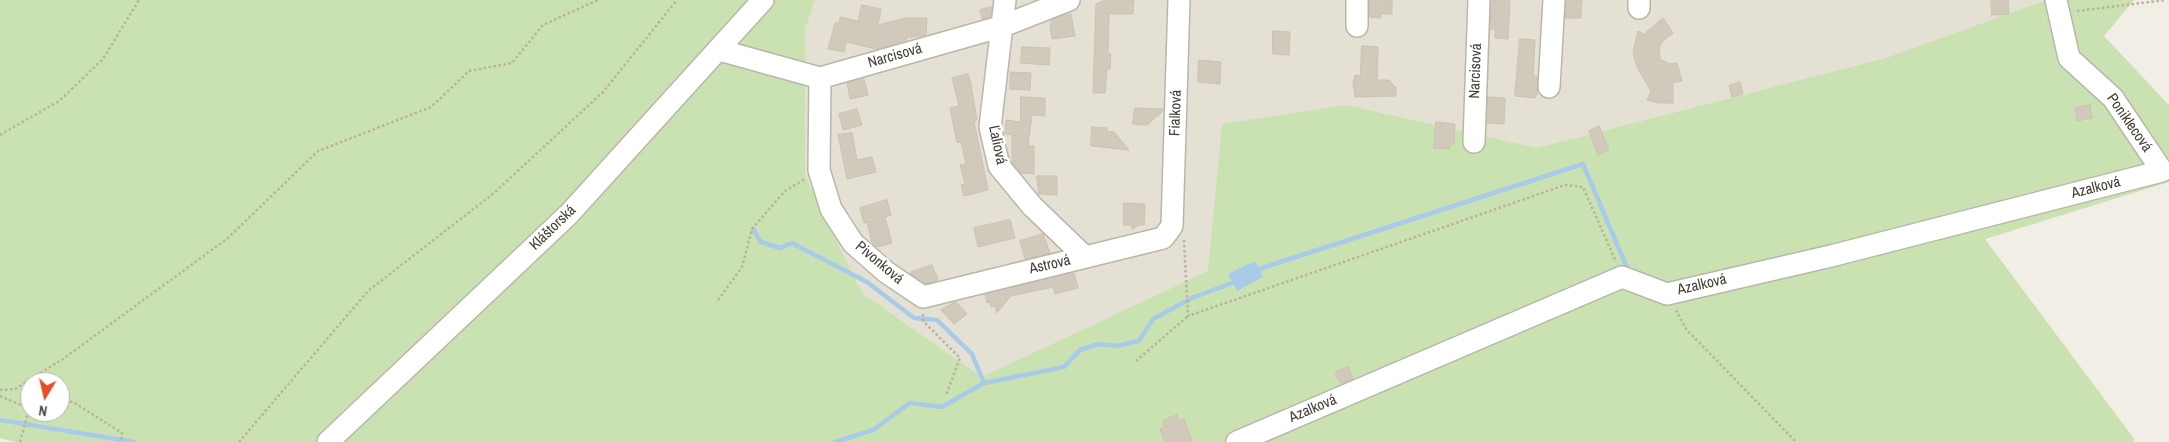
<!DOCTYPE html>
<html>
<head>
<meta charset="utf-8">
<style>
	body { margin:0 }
	#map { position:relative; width:2169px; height:442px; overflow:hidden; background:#f1eee6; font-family:"Archivo Narrow",sans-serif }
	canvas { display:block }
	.north { position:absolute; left:20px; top:372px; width:50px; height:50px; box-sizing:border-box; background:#fff; border:1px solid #b4b2af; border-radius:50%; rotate:189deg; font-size:14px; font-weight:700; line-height:20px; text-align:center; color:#433e36 }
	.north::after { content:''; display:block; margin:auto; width:18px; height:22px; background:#e54e29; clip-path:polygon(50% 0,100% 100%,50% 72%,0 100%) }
</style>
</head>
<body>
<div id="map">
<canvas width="2169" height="442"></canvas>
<div class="north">N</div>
</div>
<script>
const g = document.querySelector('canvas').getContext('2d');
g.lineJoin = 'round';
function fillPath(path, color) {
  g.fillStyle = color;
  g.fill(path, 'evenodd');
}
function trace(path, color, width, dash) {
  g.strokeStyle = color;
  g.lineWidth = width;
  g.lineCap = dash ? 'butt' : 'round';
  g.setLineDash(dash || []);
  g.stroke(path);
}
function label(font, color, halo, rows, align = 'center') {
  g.font = font + ' "Archivo Narrow",sans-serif';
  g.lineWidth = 5;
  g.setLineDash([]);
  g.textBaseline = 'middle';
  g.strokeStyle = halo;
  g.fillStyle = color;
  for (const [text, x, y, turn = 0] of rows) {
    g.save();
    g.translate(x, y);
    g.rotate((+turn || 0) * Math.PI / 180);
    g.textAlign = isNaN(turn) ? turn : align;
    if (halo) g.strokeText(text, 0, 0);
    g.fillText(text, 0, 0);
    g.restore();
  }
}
const residential = new Path2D(`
	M815,0H2126L1658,300L1726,442H900L982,377L862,293L805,175V30Z`);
const green = new Path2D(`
	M0,0H815L805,30V175L862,293L982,377L1208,271L1222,124L1346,105L1537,148L1886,58L2047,0H2134L2104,36L2169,105V182L1985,239L2135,440L2132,442H14L0,438ZM30,382H60V412H30Z`);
const water = new Path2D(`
	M1255,261L1263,277L1237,291L1228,274Z`);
const stream = new Path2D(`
	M753,229L761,242L780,248L792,243L867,282L914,318L937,320L972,354L984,383
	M1259,269L1583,164L1628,270
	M0,420L134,442
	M835,442L873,430L910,403L942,407L984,383L1064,367L1080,350L1099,344L1116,346L1139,341L1153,319L1192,298L1232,283`);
const building = new Path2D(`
	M1106,0H1134L1133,14H1109L1108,54H1111L1110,69H1107L1105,93H1093L1096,4Z
	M1370,0H1392V14H1381V18L1370,17Z
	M1491,0H1510L1508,39L1495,38V29H1490Z
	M1566,0H1582L1581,18H1566Z
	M1991,0H2008L2009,14L1992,15Z
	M862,5L881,9L878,25L906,18H927L926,35L906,38L907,40L876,49L846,42L844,52L828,49L835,23H839L840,17L858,21Z
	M992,7L990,17L982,19L980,10Z
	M1071,14L1075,36L1052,39L1050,27L1052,20Z
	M1663,18L1673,33L1662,42L1659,48L1660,59L1669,64L1677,63L1682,81L1673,83V103H1659L1647,100L1651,91L1637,67L1633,53L1638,31L1644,34Z
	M1273,31L1290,32L1289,55L1273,54Z
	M1520,39L1535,40L1533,76H1537L1538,92L1535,98L1515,96Z
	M1362,46L1378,47L1377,80H1389L1396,88V96L1355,97L1353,82L1355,75L1360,76Z
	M1022,47L1050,48L1049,65L1021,63Z
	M1199,60L1221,62L1220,84L1198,82Z
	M1011,72L1031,73L1030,90L1010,89Z
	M968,74L971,84L977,120L974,121L988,190L964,196L961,185L965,184L960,165L966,164L961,142L957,143L950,108L959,106L952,78Z
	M864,79L868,95L850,99L847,83Z
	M1740,82L1743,94L1732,97L1729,86Z
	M1021,97L1045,98V116L1032,115L1028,146H1034V174L1021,173L1012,162V135L1005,134L1006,120L1020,122Z
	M1488,97L1505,98L1504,124L1487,123Z
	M2090,105L2092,118L2077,121L2075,108Z
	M1135,108L1163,109V111L1147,125L1133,124Z
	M857,109L862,125L843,130L839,114Z
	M1436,122L1455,124L1454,144H1450V149L1434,148Z
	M1599,126L1609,150L1598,155L1589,131Z
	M1092,127L1107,128V131L1114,132L1129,150L1091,146Z
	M852,133L857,160L872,157L876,172L847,179L838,135Z
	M1037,176H1057V195L1039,194Z
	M887,200L891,215L885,217L892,243L877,247L872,243L867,222L864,223L860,208Z
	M1124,203L1145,204L1144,225H1138L1133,229L1130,225H1124Z
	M1010,220L1015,238L978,247L974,228Z
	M1043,234L1050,253L1025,259L1020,241Z
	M932,265L938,280L925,284L911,274V272Z
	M1074,273L1078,288L1055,294L1053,287L1011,296L997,313L995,306L991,307L990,302L987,303L985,295Z
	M956,302L967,314L954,324L941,310Z
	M1348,367L1353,379L1341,384L1335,373Z
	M1177,415L1179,421L1184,419L1192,442H1165L1160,429L1165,427L1163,421Z`);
const path = new Path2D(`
	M2077,11L2165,0
	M0,135L59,101L103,59L139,0
	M1184,240L1188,316L1565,185L1583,187L1616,262
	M718,300L742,267L752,229L785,191L805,179
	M1676,310L1686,329L1796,442
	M923,314V321L960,358L946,395
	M1136,361L1188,316
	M0,390L15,389L63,359L228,238L318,151L431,107L469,71L512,63L543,25L598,0
	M0,396L30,409
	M60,401L73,402L122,433L121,442
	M20,442L29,409
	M239,442L368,291L494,193L603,92L677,0`);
const minor = new Path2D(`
	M1005,0L990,127L999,166L1032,206L1085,257
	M1639,8V0
	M1357,26V0
	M719,50L820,78L1003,26L1069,0
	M820,78L819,170L831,209L853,243L886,272L923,297L1163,238L1172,226L1179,0
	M1549,87L1554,0
	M1474,142L1479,0
	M328,442L569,214L763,0
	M1237,442L1622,277L1667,294L1831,256L2162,171L2113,98L2069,58L2056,0`);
const streetNames = [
	["Narcisová",895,56,-16],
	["Narcisová",1476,71,-88],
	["Fialková",1176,113,-88],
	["Poniklecová",2129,123,55],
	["Ľaliová",997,145,78],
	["Azalková",2096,188,-14],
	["Kláštorská",553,228,-44],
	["Pivonková",879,263,40],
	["Astrová",1050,265,-13],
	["Azalková",1702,285,-13],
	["Azalková",1313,409,-23]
];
fillPath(residential, '#e4e0d4');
fillPath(green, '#cae2b2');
fillPath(water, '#a7cbe9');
trace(stream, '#a7cbe9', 4.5);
fillPath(building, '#d1cabc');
trace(building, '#ccc2b0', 1);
trace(minor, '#bbb6a9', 24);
trace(path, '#bcb29c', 2.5, [2.5, 2.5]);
trace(minor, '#fff', 21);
label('15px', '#433e36', '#fff', streetNames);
</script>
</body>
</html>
